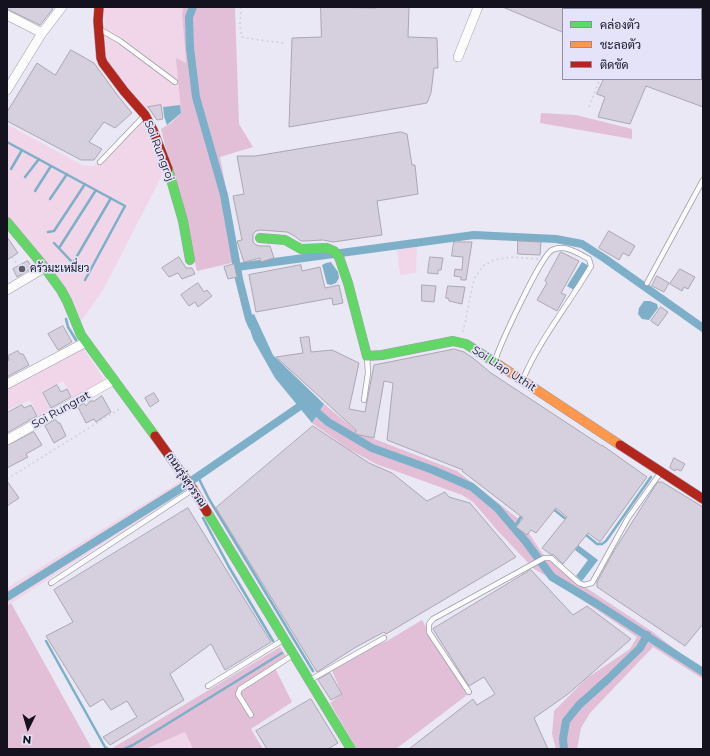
<!DOCTYPE html>
<html>
<head>
<meta charset="utf-8">
<style>
	body { margin:0 }
	#map { position:relative; width:710px; height:756px; overflow:hidden; background:#e9e8f4; font-family:Montserrat,Sarabun,sans-serif }
	canvas { display:block }
	.frame { position:absolute; inset:0; border:8px solid #14121f; pointer-events:none }
	.legend { position:absolute; left:562px; top:8px; width:140px; height:72px; box-sizing:border-box; background:#e4e3f9; border:1px solid #918fa2; margin:0; padding:5px 7px; list-style:none; font-size:12px; color:#14121f }
	.legend li { display:flex; align-items:center; gap:8px; height:20px }
	.legend b { width:20px; border:1px solid #918fa2 }
	.north { position:absolute; left:8px; top:708px; width:40px; height:40px; -webkit-text-stroke:3px #e4e3f9; paint-order:stroke; rotate:185deg; font-size:11px; font-weight:700; line-height:16px; text-align:center; color:#14121f }
	.north::after { content:''; display:block; margin:auto; width:14px; height:18px; background:#14121f; clip-path:polygon(50% 0,100% 100%,50% 72%,0 100%) }
</style>
</head>
<body>
<div id="map">
<canvas width="710" height="756"></canvas>
<div class="frame"></div>
<ul class="legend">
<li><b style="height:5px;background:#63d668"></b>คล่องตัว</li>
<li><b style="height:5px;background:#ff974d"></b>ชะลอตัว</li>
<li><b style="height:5px;background:#b3261e"></b>ติดขัด</li>
</ul>
<div class="north">N</div>
</div>
<script>
const g = document.querySelector('canvas').getContext('2d');
g.lineJoin = 'round';
function fillPath(path, color) {
  g.fillStyle = color;
  g.fill(path, 'evenodd');
}
function trace(path, color, width, dash) {
  g.strokeStyle = color;
  g.lineWidth = width;
  g.lineCap = dash ? 'butt' : 'round';
  g.setLineDash(dash || []);
  g.stroke(path);
}
function label(font, color, halo, rows, align = 'center') {
  g.font = font + ' Montserrat,Sarabun,sans-serif';
  g.lineWidth = 3.5;
  g.setLineDash([]);
  g.textBaseline = 'middle';
  g.strokeStyle = halo;
  g.fillStyle = color;
  for (const [text, x, y, turn = 0] of rows) {
    g.save();
    g.translate(x, y);
    g.rotate((+turn || 0) * Math.PI / 180);
    g.textAlign = isNaN(turn) ? turn : align;
    if (halo) g.strokeText(text, 0, 0);
    g.fillText(text, 0, 0);
    g.restore();
  }
}
const green = new Path2D(`
	M104,7H183L182,14L186,63L177,59L180,105L144,109L105,59Z
	M139,114L169,162L103,290L79,324L7,216V124L82,165L94,166L139,118Z
	M417,245L416,273L400,275L397,250Z
	M83,348L104,379L92,389L73,399L63,381L42,392L52,411L39,418L30,400L7,410V387Z
	M181,481L186,490L7,606V588Z
	M185,732L193,749H146Z`);
const forest = new Path2D(`
	M183,7H235L239,124L253,147L220,157L240,261L197,271L161,129L171,123L181,113L176,58L186,63L182,14Z
	M541,113L576,115L632,129V139L540,123Z
	M324,404L359,433L457,471L520,520L542,553L558,567L588,589L653,632L685,657L703,669V679L653,647L590,713L581,728L577,749H556L552,734L554,711L587,678L630,649L637,637L548,577L534,569L497,530L473,502L462,495L376,464L349,449L312,423Z
	M11,603L92,749H7V606Z
	M422,620L467,695L396,749H357L330,703L342,694L330,666L362,650L387,641Z
	M280,647L286,656L273,664L292,702L251,729L263,749H193L185,732L146,749H111Z`);
const water = new Path2D(`
	M180,105L181,113L167,125L164,116L163,107Z
	M331,262L338,272L339,278L336,283L331,285L327,284L322,265L326,263Z
	M582,262L589,266L574,290L567,286Z
	M644,301H650L657,304L658,308L649,320L642,319L638,314L639,308Z
	M254,314L273,355L324,404L312,423L275,378L253,339L246,317Z
	M578,545L598,560L582,581L576,576L588,560L575,550Z`);
const stream = new Path2D(`
	M7,142L125,206L85,280
	M11,169L22,150
	M25,177L39,159
	M35,191L51,166
	M50,199L67,174
	M48,232L54,231L85,184
	M54,243L73,263L111,198
	M59,248L96,190
	M66,319L68,327L76,340
	M198,477L209,499L313,671
	M552,508L567,520
	M203,518L229,567L273,641
	M514,528L522,515
	M585,534L597,544H602L606,541L651,477
	M46,641L105,747L108,749
	M124,749L133,745L282,653`);
const canal = new Path2D(`
	M193,7L189,17L190,48L196,97L224,195L239,279L249,319L252,326
	M237,267L474,235L556,239L582,244L604,258L703,328
	M311,407L328,422L372,448L433,470L472,487L497,508L526,542L552,577L597,604L703,672
	M7,597L178,490L306,402
	M564,749L563,739L566,721L579,705L608,679L640,648L647,635`);
const building = new Path2D(`
	M7,7H50L53,9L40,25L7,9Z
	M321,7L376,8V7H409L408,37L437,38L438,68H434L431,93L427,103L289,127L292,38L321,37Z
	M503,7H563V32Z
	M71,50L94,63L118,96L132,113L115,128L104,122L89,142L102,149L94,160H81L7,121V112L37,63L55,75Z
	M604,79H703V107L646,86L630,124L598,117L605,97L597,94Z
	M161,105L163,119L157,120L148,107Z
	M401,132L407,134L412,165H415L418,194L377,201L382,235L333,242L323,240L305,241H301L293,235L287,232L260,230L256,231L253,234V242L256,245L260,246H270L274,258L261,262L260,258L244,262L237,241L242,240L233,196L244,194L237,156H255Z
	M609,231L635,246L629,256L623,253L619,260L599,248Z
	M7,237L18,253L7,260Z
	M518,241L541,242L540,255L518,254Z
	M454,242H472L466,280H461V277L454,276L455,269L462,270L463,257L452,256Z
	M561,252L579,261L561,293L566,295L557,311L537,300L547,283L545,281Z
	M179,257L186,268H192L195,274L182,279L178,273L169,277L162,268Z
	M430,257L443,258L441,270H438V274L428,273Z
	M28,261L32,268L17,277L13,269Z
	M234,264L237,277L228,279L224,267Z
	M301,265L302,271L320,267L325,288L339,285L343,303L333,305L332,298L256,312L249,275Z
	M680,269L695,277L688,289L684,287L682,291L670,284Z
	M657,276L669,283L664,292L652,286Z
	M198,283L204,292L207,290L212,296L198,307L195,302L189,306L181,295Z
	M422,285L436,286L434,302L422,301Z
	M448,286L465,287L462,304L449,301V299L446,298Z
	M661,307L668,312L658,326L651,321Z
	M63,326L72,342L58,350L48,334Z
	M309,337L311,352L332,350L359,363L349,409L365,412L374,365L454,349L464,352L473,358L491,373L602,446V445L647,477L600,542L588,533L563,564L554,555L550,554L542,548L567,517L556,508L536,533L531,530L527,535L516,527L523,518L462,471L463,470L387,440L393,383L384,381L374,438L355,434L356,430L276,357L303,353L300,338Z
	M18,351L20,354H23L29,365L7,377V361L9,360L8,356Z
	M57,385L61,392L67,389L71,397L51,408L43,393Z
	M154,393L159,401L150,407L145,398Z
	M102,396L111,412L96,422L94,419L86,423L78,407L84,403L86,406L90,401H94Z
	M22,405L24,408L31,405L37,416L7,433V413Z
	M55,420L57,421L58,423H60L66,436L54,443L45,426Z
	M313,426L369,463L392,473L427,501L445,492L449,497L470,503L516,557L386,634L384,632L356,647L317,672L216,508Z
	M34,432L42,445L26,454L28,457L7,468V446Z
	M674,458L685,464L681,471L676,469L675,471L670,468Z
	M7,481L19,498L7,506Z
	M658,482H662L703,507V624L685,646L597,587V582L614,551Z
	M188,508L271,642L225,670L211,644L170,674L184,700L110,745L103,737L137,717L127,701L111,710L103,699L90,707L46,636L73,622L54,590Z
	M531,570L573,615L587,606L631,639L568,694L534,718L548,749H409L473,699L477,705L495,694L484,677L469,686L433,629Z
	M330,673L342,694L331,700L318,680Z
	M311,699L338,743L328,749H267L256,731Z`);
const path = new Path2D(`
	M241,7L240,26L242,37L259,40L284,43
	M630,9L631,7
	M589,107L600,79
	M12,257L18,266
	M463,332L474,279L483,266L494,260L511,257L538,259
	M7,479L121,408`);
const lane = new Path2D(`
	M101,30L120,41L175,82
	M100,162L144,116
	M647,283L703,180
	M495,361C500,344 541,256 552,250C565,244 578,253 589,259L591,266C569,304 540,339 523,379
	M364,400L368,373L367,357
	M51,583L192,490
	M310,680L384,638
	M208,686L283,640
	M469,692L429,632V624L433,619L544,558H551L579,583L584,585L592,583L628,518L661,472
	M251,715L238,694L240,689L293,655`);
const street = new Path2D(`
	M7,15L42,33
	M458,57L478,7
	M7,90L42,33L62,7
	M7,290L44,268
	M7,384L86,342
	M7,440L114,380`);
const fast = new Path2D(`
	M168,169L183,221L190,260
	M7,222L42,264L61,290L67,301L81,335L155,436
	M260,238L285,240L301,249L327,248L334,251L339,257L348,283L367,356L382,355L453,341L466,344L499,365
	M207,512L351,749`);
const slow = new Path2D(`
	M499,365L620,445`);
const jam = new Path2D(`
	M99,7L98,21L101,58L103,63L124,91L145,115L153,130L168,169
	M155,436L193,489L207,512
	M620,445L703,499`);
const markers = [
	[22,269,4,"#5f5d6a"]
];
const streetNames = [
	["Soi Rungroj",159,151,69],
	["Soi Liap Uthit",504,369,33],
	["Soi Rungrat",61,410,-29],
	["ถนนรุ่งสุวรรณ",186,480,56]
];
const poiNames = [
	["ครัวมะเหมี่ยว",30,269]
];
fillPath(green, '#f1d6e9');
fillPath(forest, '#e2bfd7');
fillPath(water, '#7dafc9');
trace(stream, '#7dafc9', 2.5);
trace(canal, '#7dafc9', 8);
fillPath(building, '#d6cfde');
trace(building, '#aba7b1', 1);
trace(lane, '#9f9eaa', 6);
trace(street, '#9f9eaa', 10);
trace(fast, '#9f9eaa', 10);
trace(slow, '#9f9eaa', 10);
trace(jam, '#9f9eaa', 10);
trace(path, '#d2d1d5', 1.5, [2, 3]);
trace(lane, '#fcfcfd', 4.5);
trace(street, '#fcfcfd', 9);
trace(fast, '#63d668', 9);
trace(slow, '#ff974d', 9);
trace(jam, '#b3261e', 9);
for (const [x, y, r, color] of markers) {
  const dot = new Path2D();
  dot.arc(x, y, r, 0, 2 * Math.PI);
  g.fillStyle = color;
  g.fill(dot);
  trace(dot, '#e4e3f9', 1.5);
}
label('11px', '#14121f', '#e4e3f9', streetNames);
label('11px', '#14121f', '#e4e3f9', poiNames, 'left');
</script>
</body>
</html>
